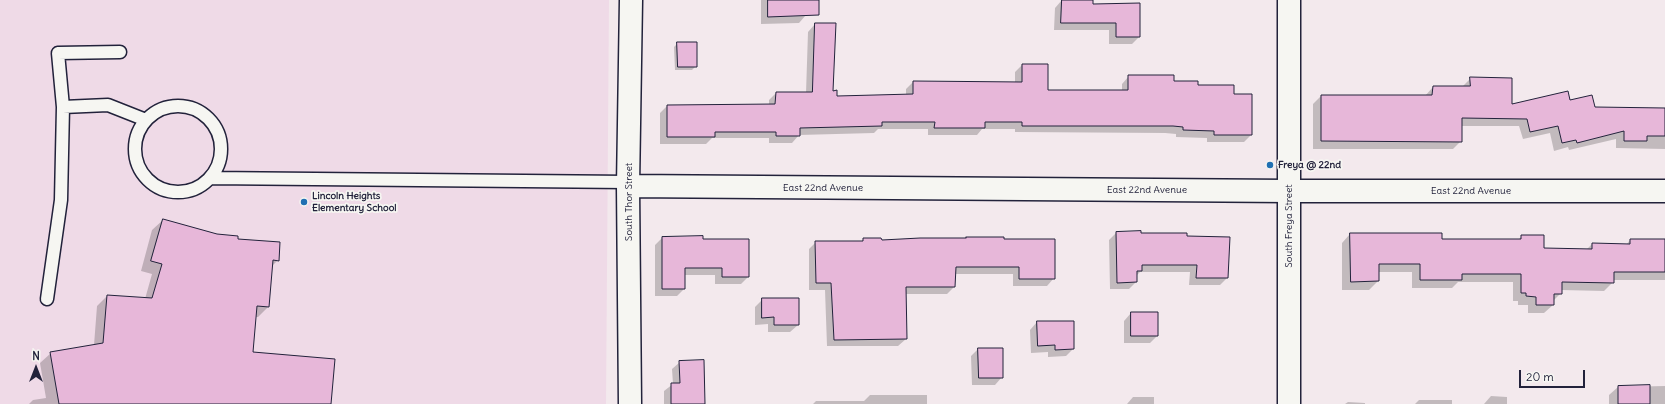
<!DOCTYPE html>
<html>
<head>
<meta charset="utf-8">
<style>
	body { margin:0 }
	#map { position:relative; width:1665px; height:404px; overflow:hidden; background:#f3e9ed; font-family:Delius,sans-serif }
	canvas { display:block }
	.north { position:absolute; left:16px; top:348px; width:40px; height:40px; -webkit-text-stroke:3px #f6f6f2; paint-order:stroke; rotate:0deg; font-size:11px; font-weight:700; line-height:16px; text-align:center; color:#22223b }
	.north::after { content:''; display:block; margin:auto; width:14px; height:18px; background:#22223b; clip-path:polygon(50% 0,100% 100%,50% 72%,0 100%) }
	.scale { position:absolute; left:1519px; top:370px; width:66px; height:18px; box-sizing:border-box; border:2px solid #22223b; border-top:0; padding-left:5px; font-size:12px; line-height:14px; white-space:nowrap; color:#22223b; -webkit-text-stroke:3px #f6f6f2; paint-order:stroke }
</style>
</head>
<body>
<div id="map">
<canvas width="1665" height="404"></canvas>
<div class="north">N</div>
<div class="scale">20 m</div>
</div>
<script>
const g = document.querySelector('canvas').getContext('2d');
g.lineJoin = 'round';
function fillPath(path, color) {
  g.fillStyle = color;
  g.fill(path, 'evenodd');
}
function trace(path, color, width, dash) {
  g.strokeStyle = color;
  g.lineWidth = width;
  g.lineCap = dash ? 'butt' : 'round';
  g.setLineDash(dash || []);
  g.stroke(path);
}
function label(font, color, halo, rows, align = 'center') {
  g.font = font + ' Delius,sans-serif';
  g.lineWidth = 3.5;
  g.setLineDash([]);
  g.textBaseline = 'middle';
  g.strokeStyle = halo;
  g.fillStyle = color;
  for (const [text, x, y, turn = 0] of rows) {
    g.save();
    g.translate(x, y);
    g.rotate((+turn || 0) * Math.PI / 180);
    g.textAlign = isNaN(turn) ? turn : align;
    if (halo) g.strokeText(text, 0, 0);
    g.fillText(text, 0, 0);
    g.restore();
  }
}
const built = new Path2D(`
	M0,0H609L606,404H0Z`);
const shadow = new Path2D(`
	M761,0H806V15L799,23L761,24Z
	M1062,0L1092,5L1139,37L1132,44H1109V30H1054L1055,8Z
	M815,24L832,92L836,97L906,95V89L913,82L1015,83V72L1022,65L1047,91H1122V84L1129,76L1197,86L1233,95L1251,135L1244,142H1207V138L1176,137V134L1165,133L1015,132V129H982L977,135H928V129H878L874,133L799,135L792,143H769V138H712L706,144H660V113L667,106L769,105V100L776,93H806L808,32Z
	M678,43L696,66L692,70H675L674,47Z
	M1471,78L1511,105L1569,102L1594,108L1665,109V149L1616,148V139L1569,150L1568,147L1554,151L1550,133L1523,139L1519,126H1461V141L1453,149H1313V104L1321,96H1425L1433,87L1463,86Z
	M163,220L236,239L278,260L272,266L268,307L258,317H255L252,353L330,404H29L33,400L46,398L40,363L51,353L94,345L97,306L107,296L145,299L152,274L141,271L152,230Z
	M1116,233L1186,237L1229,238L1227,278L1220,285H1189L1190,272H1140L1136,276V282L1129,289H1110L1109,240Z
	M1350,234L1441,240H1518L1522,236L1543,249L1586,250L1592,244L1626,245L1630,240H1665V280H1613V282L1604,291L1561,290V293L1553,301V305L1544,313H1528V305H1518V301H1513V282H1458L1452,288H1412V272H1378V281L1369,290H1342V243Z
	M702,237V240L748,277L741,284H715V275H684V289L677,296H655V245L662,238Z
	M864,239L881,241L1003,240L1054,278L1047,286H1013V274H955L954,287L947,294H905L906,339L898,346H827L825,290H809V249L816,242H861Z
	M763,299L798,325L790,332H768V324L755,325V307Z
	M1131,313L1157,336L1150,343H1124V321Z
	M1037,322L1073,349L1066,356L1048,357V352L1031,353L1030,330Z
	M978,349L1002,377L995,385H972L971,356Z
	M680,362L704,404H664V391L673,384L672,369Z
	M1665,386V404H1609V395L1618,387Z
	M870,395H927V404H813L816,401H864Z
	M1491,396L1507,397V404H1484Z
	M1133,397H1154V404H1127Z
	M1419,400H1452V404H1415Z
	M1348,402L1365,403V404H1345Z`);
const building = new Path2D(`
	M768,0H819V15L768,17Z
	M1062,0H1093V4L1140,3V37H1116V23H1061Z
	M815,23H836L833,91L837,90V96L913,94V81L1022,82V64H1048V90H1128V75H1174V81H1198V85H1234V94H1252V135H1214V131L1183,130V127L1173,126H1022V122H985V128H934L935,122H882V126L800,128V136H776V132H715V137H667V105L775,104L776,92H812Z
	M677,42H697V67H678Z
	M1470,77L1512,78V104L1568,91L1570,100L1592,95L1595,107L1665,108V136H1647V141H1624V131L1577,143L1576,140L1562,143L1558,126L1530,132L1527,119L1462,118V142L1321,141V95H1432L1433,86H1470Z
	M163,219L217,234L238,236V239L280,242L279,261L273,260L269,307L257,306L253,352L335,359L331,404H59L50,352L103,343L107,295L152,298L162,264L151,261Z
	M1141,231V233H1187V236L1230,237L1228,278H1196L1197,265H1142V271H1137V282L1117,283L1116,232Z
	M1350,233H1442V239H1521V235H1544V248L1592,249V243L1630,244V239H1665V272H1614V283L1562,282V294H1554V305H1536V297L1526,296V293H1521V274H1462V280H1420V264H1379V281L1351,282Z
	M703,236V239H749V277H722V268H685V289H662V237Z
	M966,237H1004V239H1055V279H1019V267H956L955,287H906L907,339L834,340L831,283H816L815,241H863V238H881L882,240L920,238H966Z
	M762,298H799V325H774V317L762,318Z
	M1131,312H1158V336H1131Z
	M1037,321H1074V349L1055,350V345L1038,346Z
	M978,348H1003V378H979Z
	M704,360L705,404H671V383H680L679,361Z
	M1650,385V404H1618V386Z`);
const service = new Path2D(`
	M135 149a43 43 0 1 1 86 0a43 43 0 1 1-86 0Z
	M63,107L58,53L120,52
	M210,178L628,182
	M47,299L61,200L63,107L108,105L146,120`);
const minor = new Path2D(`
	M628,186L1289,191H1665
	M630,404L628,186L631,0`);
const secondary = new Path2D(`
	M1289,0V404`);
const markers = [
	[1270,165,4,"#1f6fb2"],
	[304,202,4,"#1f6fb2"]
];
const poiNames = [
	["Freya @ 22nd",1278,165],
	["Lincoln Heights",312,196],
	["Elementary School",312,208]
];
const streetNames = [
	["East 22nd Avenue",823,188],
	["East 22nd Avenue",1147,190],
	["East 22nd Avenue",1471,191],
	["South Thor Street",629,202,-90],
	["South Freya Street",1289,226,-90]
];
fillPath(built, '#efdae7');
fillPath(shadow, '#0003');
fillPath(building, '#e7b7d9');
trace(building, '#22223b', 1);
trace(service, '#22223b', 15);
trace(minor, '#22223b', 25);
trace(secondary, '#22223b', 25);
trace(service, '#f6f6f2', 12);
trace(minor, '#f6f6f2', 22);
trace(secondary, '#f6f6f2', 22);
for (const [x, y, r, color] of markers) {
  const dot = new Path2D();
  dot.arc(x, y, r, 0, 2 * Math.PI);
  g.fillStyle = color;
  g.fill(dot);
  trace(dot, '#f6f6f2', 1.5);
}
label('bold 10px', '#22223b', '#f6f6f2', poiNames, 'left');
label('10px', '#22223b', '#f6f6f2', streetNames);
</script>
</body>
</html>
